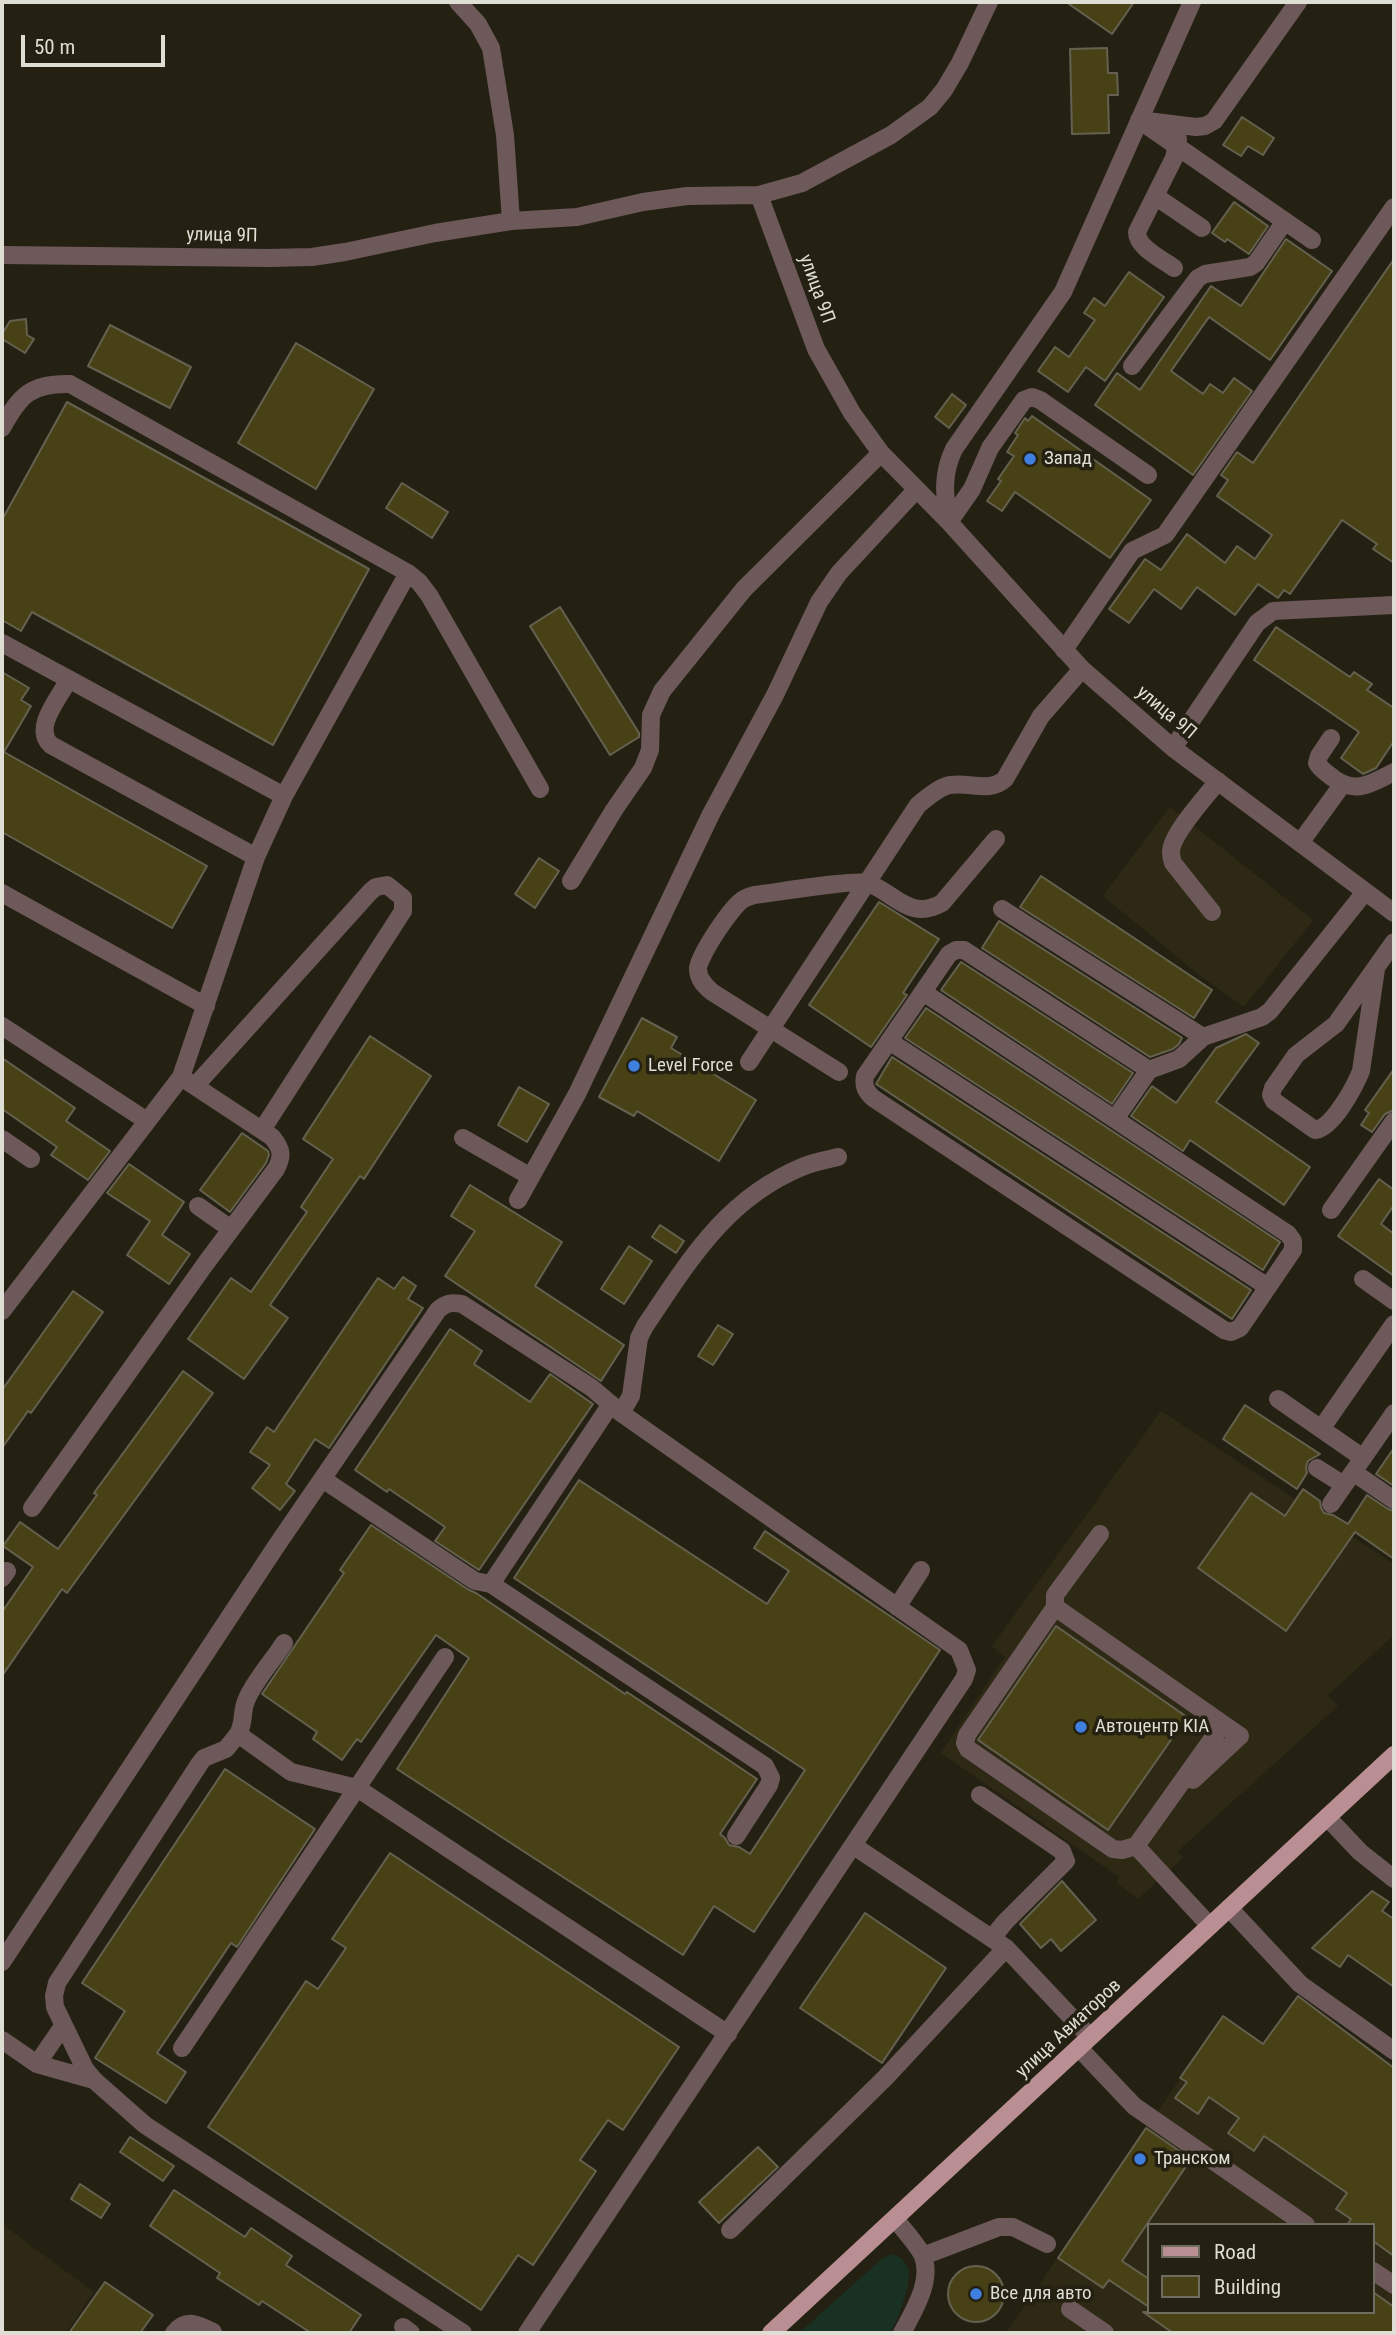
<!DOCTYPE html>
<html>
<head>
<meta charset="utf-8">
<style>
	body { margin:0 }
	#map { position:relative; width:1396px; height:2335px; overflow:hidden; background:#242113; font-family:"Roboto Condensed",sans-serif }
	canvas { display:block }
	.frame { position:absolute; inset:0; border:4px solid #dfded4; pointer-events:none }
	.legend { position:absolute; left:1147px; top:2223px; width:228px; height:91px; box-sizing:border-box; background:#242113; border:2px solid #6f6d60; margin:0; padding:9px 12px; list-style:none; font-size:21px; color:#dfded4 }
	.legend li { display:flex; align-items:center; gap:14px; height:35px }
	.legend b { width:35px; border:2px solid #6f6d60 }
	.scale { position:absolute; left:21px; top:35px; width:144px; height:32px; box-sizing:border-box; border:4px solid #dfded4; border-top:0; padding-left:9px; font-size:21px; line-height:24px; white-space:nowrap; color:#dfded4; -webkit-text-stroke:5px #242113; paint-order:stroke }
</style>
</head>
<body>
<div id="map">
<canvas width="1396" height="2335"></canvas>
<div class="frame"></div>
<ul class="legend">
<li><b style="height:9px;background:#ba8f94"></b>Road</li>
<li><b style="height:19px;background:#494116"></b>Building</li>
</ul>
<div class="scale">50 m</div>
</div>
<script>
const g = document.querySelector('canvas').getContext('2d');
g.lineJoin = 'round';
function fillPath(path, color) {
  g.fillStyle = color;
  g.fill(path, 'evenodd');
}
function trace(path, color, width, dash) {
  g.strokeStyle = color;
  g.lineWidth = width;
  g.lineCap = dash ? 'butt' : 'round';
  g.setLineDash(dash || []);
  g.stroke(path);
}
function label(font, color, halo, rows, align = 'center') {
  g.font = font + ' "Roboto Condensed",sans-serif';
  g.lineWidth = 7;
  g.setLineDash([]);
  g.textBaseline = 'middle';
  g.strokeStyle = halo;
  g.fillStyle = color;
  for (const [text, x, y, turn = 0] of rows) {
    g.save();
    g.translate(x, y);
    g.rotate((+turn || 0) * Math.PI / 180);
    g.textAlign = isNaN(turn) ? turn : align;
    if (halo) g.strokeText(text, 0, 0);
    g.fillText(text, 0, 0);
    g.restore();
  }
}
const built = new Path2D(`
	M1170,807L1313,920L1244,1007L1203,978L1103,896Z
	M1161,1411L1394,1564V1635L1328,1695L1338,1706L1178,1851L1183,1858L1138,1899L1117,1883L1119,1877L941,1753L1005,1657L992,1646Z
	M1223,2016L1394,2136V2333H1006ZM1149,2225H1373V2312H1149Z
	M2,2224L94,2292L66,2333H2Z`);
const green = new Path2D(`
	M891,2254C898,2256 905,2260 908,2268C912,2284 898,2319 890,2333H799L883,2258Z`);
const building = new Path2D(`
	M1066,2H1134L1112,34Z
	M1107,48L1108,73H1117L1118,95H1108L1109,133L1072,134L1070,49Z
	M1242,117L1274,138L1263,155L1248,146L1241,156L1223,145Z
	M1234,202L1268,226L1249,254L1227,239L1225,242L1212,233Z
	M1286,239L1332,271L1270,360L1209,317L1171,371L1203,394L1210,384L1223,393L1234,378L1252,391L1193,475L1095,405L1117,373L1140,390L1211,286L1241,306Z
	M1394,259V563L1373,549L1377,544L1342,520L1290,594L1284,590L1278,598L1258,584L1235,615L1197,587L1181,609L1154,589L1129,623L1109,609L1145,559L1161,570L1187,534L1225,563L1237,546L1255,559L1272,535L1217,496L1228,480L1221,475L1237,452L1253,463Z
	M1129,272L1164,297L1105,381L1086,367L1068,392L1038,371L1055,347L1069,357L1095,320L1084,313L1094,298L1105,306Z
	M26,319L27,335L34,339L25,353L2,339V334L10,321Z
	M110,325L191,367L170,408L88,366Z
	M296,343L374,389L316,489L238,443Z
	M952,394L966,405L949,428L935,417Z
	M67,402L369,569L273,745L32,612L21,631L2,620V520Z
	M1032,416L1151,500L1110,558L1015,492L1002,511L987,501L1001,481L998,479L1014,456L1007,452L1018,435L1015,433L1025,418L1028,421Z
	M402,483L448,512L432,538L386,508Z
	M560,607L639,733V737L610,755L530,626Z
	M1276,627L1350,677L1354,672L1372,684L1367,690L1394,708V741L1376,768L1363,774L1341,758L1359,732L1254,660Z
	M2,672L29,688L21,700L31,706L4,752L207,866L172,928L2,832Z
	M539,858L559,871L535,908L515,894Z
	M1041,876L1212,990L1194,1018L1020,907Z
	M879,902L939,939L903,993L907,995L871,1047L809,1005Z
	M999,921L1181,1037L1182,1038L1179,1044L1173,1049L1150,1057L982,948Z
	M961,962L1133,1073L1112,1104L941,990Z
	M926,1008L1280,1242L1263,1270L905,1038Z
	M642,1018L677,1037L671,1048L756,1100L719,1161L637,1111L634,1116L599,1097Z
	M1246,1034L1259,1043L1216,1102L1310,1167L1284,1205L1190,1140L1183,1151L1131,1116L1152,1086L1176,1103L1216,1048Z
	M370,1036L431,1076L364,1179L360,1176L270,1305L288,1318L244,1379L188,1339L231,1278L251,1292L307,1212L301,1207L333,1159L303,1139Z
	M892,1057L1251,1290L1232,1319L876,1084Z
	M2,1058L75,1108L66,1121L110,1151L88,1180L51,1155L57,1147L2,1109Z
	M1394,1069V1110L1385,1114L1372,1132L1361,1125L1369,1113L1365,1110Z
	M519,1087L549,1104L527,1142L498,1125Z
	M242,1133L268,1151L269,1155L266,1163L230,1212L200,1190Z
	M129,1164L184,1202L162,1235L190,1254L169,1284L127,1255L150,1221L107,1193Z
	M1379,1179L1394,1190V1205L1381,1224L1394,1234V1276L1338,1236Z
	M470,1185L562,1242L535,1286L624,1345L601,1381L445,1276L475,1231L451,1216Z
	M660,1225L684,1241L676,1253L652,1237Z
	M629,1246L652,1261L624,1304L601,1289Z
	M403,1277L416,1286L408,1299L423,1308L329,1448L315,1439L286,1484L295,1491L280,1510L252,1488L270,1465L250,1452L267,1427L274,1432L378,1278L394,1289Z
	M73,1291L103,1312L31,1413L28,1411L2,1448V1390Z
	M718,1325L733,1334L713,1365L698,1356Z
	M450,1329L482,1351L474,1364L530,1402L550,1374L593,1404L479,1570L435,1541L445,1527L389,1489L387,1492L355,1470Z
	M183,1371L213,1393L67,1593L62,1589L2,1676V1612L33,1567L3,1546L20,1522L58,1549L97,1495L94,1493Z
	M1245,1405L1320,1454L1308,1461L1306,1467L1307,1473L1297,1489L1223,1439Z
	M1394,1448V1486L1376,1474Z
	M579,1480L767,1604L789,1571L754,1548L765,1531L940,1650L754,1932L714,1906L683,1955L397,1769L469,1658L436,1635L361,1742L357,1739L342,1760L313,1739L317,1732L262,1694L344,1573L340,1570L371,1525L469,1590L476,1593L625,1694L627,1692L757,1779L720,1834L725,1838L729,1845L739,1847L750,1854L805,1770L514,1578Z
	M1303,1489L1320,1501L1321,1508L1324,1513L1333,1515L1348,1524L1367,1495L1388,1509L1394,1511V1559L1355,1532L1286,1631L1198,1568L1251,1493L1285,1516Z
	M1056,1626L1187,1717L1108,1830L978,1740Z
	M225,1769L315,1829L237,1947L231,1943L157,2053L186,2072L166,2103L95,2058L125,2011L82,1983Z
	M390,1853L679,2047L623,2130L608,2120L580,2160L596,2171L533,2265L518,2255L481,2310L208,2127L306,1981L318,1989L346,1948L332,1939Z
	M1062,1881L1096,1920L1061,1951L1051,1939L1041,1948L1020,1924Z
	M1372,1891L1389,1902L1382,1911L1394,1919V1987L1348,1955L1340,1967L1312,1948Z
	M865,1913L946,1968L882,2063L800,2008Z
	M1298,1996L1394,2068V2256L1373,2241V2225H1347L1351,2219L1336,2209L1347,2193L1264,2136L1254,2151L1228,2133L1239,2118L1209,2097L1198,2114L1175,2098L1187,2082L1180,2078L1223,2016L1263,2044Z
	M1146,2128L1191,2159L1122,2261L1149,2279V2307L1109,2280L1103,2288L1058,2258Z
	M130,2137L174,2166L163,2181L120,2152Z
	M758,2147L778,2167L719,2223L699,2202Z
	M80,2184L110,2204L101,2218L71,2199Z
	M174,2190L245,2237L251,2228L292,2256L286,2265L361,2315L349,2333H311L262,2301L259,2305L217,2278L220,2273L150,2226Z
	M948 2294a28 28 0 1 1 56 0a28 28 0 1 1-56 0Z
	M105,2282L153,2315L140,2333H69Z
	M1373,2292L1394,2307V2333H1173L1143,2312H1373Z`);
const minor = new Path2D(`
	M458,2L478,24L491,48L505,135L511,221
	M1139,120L1196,127L1205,126L1214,121L1298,2
	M1142,122L1312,240
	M759,195L816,349L852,413L881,453L949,522L1082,669L1173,748L1394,913
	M1155,196L1202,228
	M2,255L269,258L312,257L345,252L435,233L511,221L577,217L643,202L687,196L759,195L802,183L891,135L930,107L944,90L960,63L989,2
	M1174,268C1162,259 1137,248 1137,232L1174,158L1178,139
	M1132,366L1198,278L1205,274L1250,267L1256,263L1285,221
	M2,428C20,395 31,383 70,384L408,573L284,796L256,857L181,1077
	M949,522C944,495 942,474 954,449L1063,292L1192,2
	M949,522L972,489L990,448L1024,400L1032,397L1040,400L1148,475
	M408,573L419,582L429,595L540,789
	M2,643L284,796
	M1064,650L1132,551L1165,535L1394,207
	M69,679C60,697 32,728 51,745L256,857
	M1331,738L1319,756L1317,763C1321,770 1327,773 1333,778C1357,795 1371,783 1394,772
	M1173,748L1257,623L1273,611L1394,605
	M1300,843L1342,785
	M571,881L614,810L643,768L650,750L651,715L662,691L744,589L881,453
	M2,893L206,1006
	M1002,909L1203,1037L1262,1017L1270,1011L1365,892
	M1212,912L1173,863C1172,860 1171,855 1171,852C1171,834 1206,797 1218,781
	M1376,969L1361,1071C1355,1086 1333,1128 1315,1130L1274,1101L1271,1095L1273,1088L1296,1055L1336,1024L1394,942
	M923,992L1288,1234L1293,1241V1250L1240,1328L1231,1332L1224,1330L873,1098C866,1091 863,1087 865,1076L949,954L956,950H964L1149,1070
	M2,1026L147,1121
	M889,1041L1268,1287
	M749,1062L918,805C927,798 935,790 946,786C966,780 989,794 1005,779L1041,716L1082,669
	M839,1072L712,992C705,986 698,979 698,969C698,957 732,905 744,899C747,897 751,896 754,895C772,893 858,879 868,883C896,894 910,921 942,903L996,839
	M195,1086L370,892L376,887L387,885L403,898V911L262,1130
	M1115,1119L1149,1070L1179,1059L1203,1037
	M463,1138L531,1177
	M2,1139L31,1159
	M518,1200L577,1094L711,814L775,695L819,602L839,573L916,490
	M198,1206L231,1229
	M1331,1210L1394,1121
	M1363,1279L1394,1301
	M2,1311L181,1077L272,1137C282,1149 283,1156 276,1169L206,1263L32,1508
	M1278,1399L1363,1458
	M611,1404L491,1584L765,1766L771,1778L769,1785L736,1836
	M621,1413L631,1396L639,1338L645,1326C689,1261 725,1199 802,1167C813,1162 826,1160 838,1157
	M1321,1429L1394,1324
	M1317,1468L1344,1485
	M1353,1472L1394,1500
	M324,1480L475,1581L491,1584
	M1331,1504L1394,1413
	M1100,1534L1055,1595V1607L967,1735L965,1743L968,1749L1113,1849L1122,1850L1136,1846L1223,1724
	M2,1578L7,1571
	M897,1607L921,1570
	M1055,1607L1240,1736L1193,1780
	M284,1643C272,1662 254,1681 246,1701C241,1713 245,1722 238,1734L291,1772L357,1788L728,2034
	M238,1734L226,1749L204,1758L200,1763L57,1983L54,1996L55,2007L85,2069L94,2080L145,2125L463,2333
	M980,1795L1062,1851L1066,1861L1005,1922L992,1938
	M1327,1817L1360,1852L1394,1879
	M854,1846L1006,1948L1090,2037
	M1136,1846L1210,1926
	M1229,1908L1300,1984L1394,2051
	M2,1962L277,1545L438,1310C446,1303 451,1302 462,1304L592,1388L621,1413L959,1650L967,1670L964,1679L527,2333
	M2,2040L37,2064L63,2026
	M182,2048L445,1657
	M1079,2048L1134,2106L1306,2225
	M37,2064L94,2080
	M895,2219C904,2230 915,2242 922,2254C934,2280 913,2312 902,2333
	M730,2230L885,2078L1006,1948
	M923,2256L999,2227H1013L1047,2244
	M1373,2271L1394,2285
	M1070,2309L1105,2333
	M403,2327L411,2333
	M174,2333C186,2318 198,2324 213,2332`);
const major = new Path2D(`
	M771,2333L1394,1755`);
const markers = [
	[1030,459,7,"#3f7fe0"],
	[634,1066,7,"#3f7fe0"],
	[1081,1727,7,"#3f7fe0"],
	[1140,2159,7,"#3f7fe0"],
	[976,2294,7,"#3f7fe0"]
];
const streetNames = [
	["улица 9П",222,236,1],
	["улица 9П",816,289,70],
	["улица 9П",1166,713,40],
	["улица Авиаторов",1069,2029,-43]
];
const poiNames = [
	["Запад",1044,459],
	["Level Force",648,1066],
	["Автоцентр KIA",1095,1727],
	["Транском",1154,2159],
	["Все для авто",990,2294]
];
fillPath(built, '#2e2914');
fillPath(green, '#183123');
fillPath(building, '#494116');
trace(building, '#646150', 2);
trace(minor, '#6d585a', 18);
trace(major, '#ba8f94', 18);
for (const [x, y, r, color] of markers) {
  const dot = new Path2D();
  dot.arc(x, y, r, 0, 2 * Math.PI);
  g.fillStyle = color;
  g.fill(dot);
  trace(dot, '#242113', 2.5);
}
label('19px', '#dfded4', '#242113', streetNames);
label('19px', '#dfded4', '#242113', poiNames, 'left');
</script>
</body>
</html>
